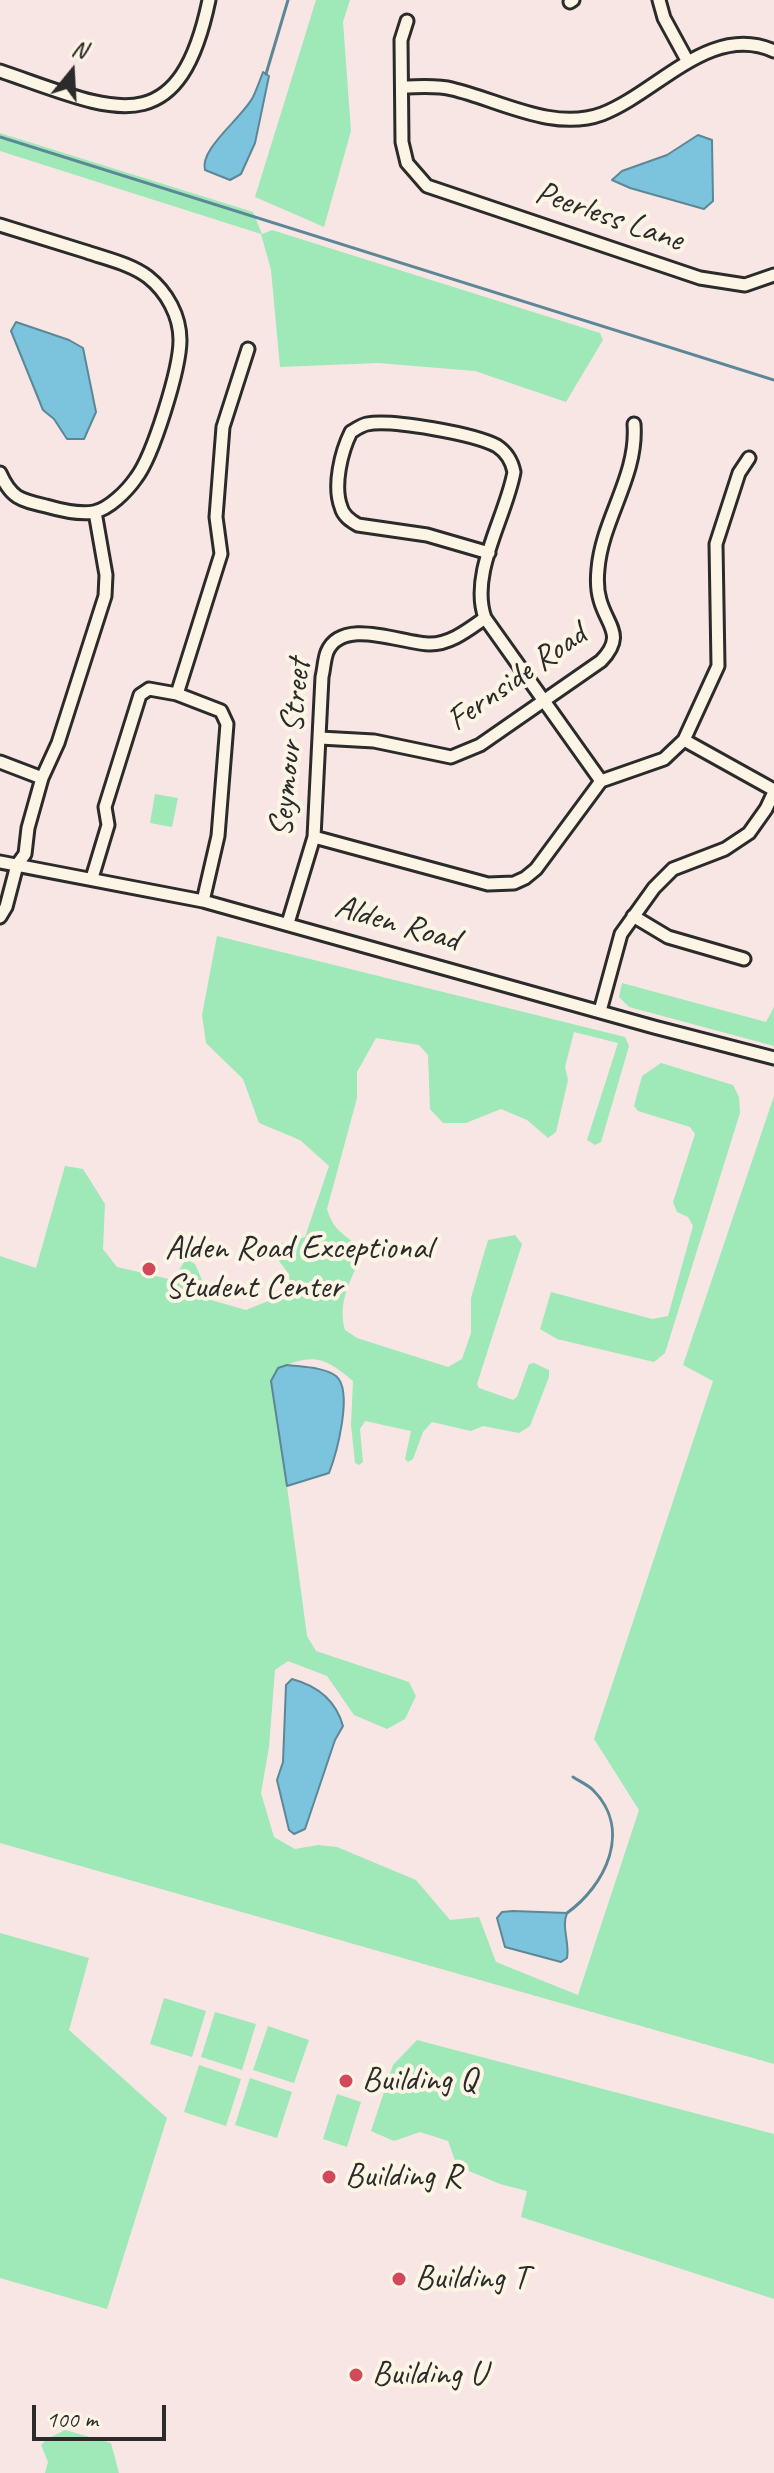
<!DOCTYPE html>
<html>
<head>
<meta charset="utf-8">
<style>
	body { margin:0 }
	#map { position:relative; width:774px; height:2473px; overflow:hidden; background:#f8e6e5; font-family:Caveat,sans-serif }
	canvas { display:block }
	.north { position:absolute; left:32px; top:32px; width:80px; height:80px; -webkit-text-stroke:6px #fcf5e5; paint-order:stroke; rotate:18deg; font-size:22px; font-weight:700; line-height:32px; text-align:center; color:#2b2b2b }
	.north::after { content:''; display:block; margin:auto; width:28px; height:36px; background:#2b2b2b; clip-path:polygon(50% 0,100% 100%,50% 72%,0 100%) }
	.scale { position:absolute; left:32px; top:2405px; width:134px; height:36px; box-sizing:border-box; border:4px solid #2b2b2b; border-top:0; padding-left:10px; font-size:24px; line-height:28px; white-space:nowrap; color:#2b2b2b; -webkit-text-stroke:6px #fcf5e5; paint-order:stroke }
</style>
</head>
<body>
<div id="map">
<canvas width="774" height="2473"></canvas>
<div class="north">N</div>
<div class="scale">100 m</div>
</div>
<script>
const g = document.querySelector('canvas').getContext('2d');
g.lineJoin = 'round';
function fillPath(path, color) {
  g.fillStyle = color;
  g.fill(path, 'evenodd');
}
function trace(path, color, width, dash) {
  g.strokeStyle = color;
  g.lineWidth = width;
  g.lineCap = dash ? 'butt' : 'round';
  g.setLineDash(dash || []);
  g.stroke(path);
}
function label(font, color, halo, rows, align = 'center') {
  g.font = font + ' Caveat,sans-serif';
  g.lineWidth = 8;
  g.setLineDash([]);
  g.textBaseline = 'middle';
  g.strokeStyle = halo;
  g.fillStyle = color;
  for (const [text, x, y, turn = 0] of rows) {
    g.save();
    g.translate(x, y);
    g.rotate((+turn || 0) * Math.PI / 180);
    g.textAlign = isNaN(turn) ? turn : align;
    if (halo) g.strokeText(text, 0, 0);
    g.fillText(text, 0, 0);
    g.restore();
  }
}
const green = new Path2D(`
	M316,0H350L343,22L351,131L324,227L255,197Z
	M0,133L253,212L262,234L272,230L600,333L603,340L566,402L475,371L378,363L280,367L271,270L261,234L0,151Z
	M155,794L178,798L172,827L150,823Z
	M217,936L625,1037L629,1046L601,1142L595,1145L587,1140L618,1043L574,1032L565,1067L568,1080L556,1132L548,1138L527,1120L501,1109L466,1123H443L430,1109L428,1055L419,1045L376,1038L357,1072V1098L327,1209C335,1238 355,1236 362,1255C351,1280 337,1302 345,1330L357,1338L448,1367L462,1359L471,1333V1298L488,1240L515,1235L522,1244L477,1384L479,1388L513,1400L517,1397L529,1364L534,1363L549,1370V1377L530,1426L519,1433L483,1426L471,1431L432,1422L423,1432L413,1459L408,1462L405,1459L411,1431L365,1421L360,1429L363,1462L359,1465L355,1463L351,1425L353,1381C323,1356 314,1354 278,1368L287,1486L307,1636L316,1651L409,1682L416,1696L405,1719L387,1729L354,1715L327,1676L288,1661L275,1670L269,1747L261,1793L274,1837L295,1849L318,1845L337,1847L416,1880L450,1920L479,1917L496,1962L578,1995L639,1810L594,1739L713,1381L683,1365L774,1096V2064L0,1843V1256L36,1268L65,1166L83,1169L105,1204L103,1249L117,1267L173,1280L186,1259L195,1264L211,1300L246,1310L291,1292L289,1274L268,1247L305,1237L329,1166L300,1140L259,1123L243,1079L206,1043L202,1015Z
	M622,983L766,1022L774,1007V1046L629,1007L619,997Z
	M661,1063L733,1085L739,1097L740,1113L665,1353L654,1362L557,1339L540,1329L551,1292L652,1319L668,1316L693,1226L688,1217L677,1212L673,1202L695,1134L690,1127L638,1111L634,1106L642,1076Z
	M0,1933L89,1958L69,2030L167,2118L107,2309L0,2278Z
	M164,1998L206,2011L192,2057L150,2044Z
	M215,2012L256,2024L242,2070L201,2057Z
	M268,2026L309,2040L294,2083L253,2070Z
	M417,2040L774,2134V2299L521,2217L527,2191L500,2184L457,2166L448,2141L420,2132L394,2141L371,2131L393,2065Z
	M199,2065L241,2079L226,2126L184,2112Z
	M250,2078L292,2092L277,2138L235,2125Z
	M337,2094L361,2102L347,2147L323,2139Z
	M65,2430L111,2443L119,2473H45L48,2462L41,2445L47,2439Z`);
const water = new Path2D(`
	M263,72L269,76L255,143L241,174L230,180L205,170C199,149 243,117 253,97C257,89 260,80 263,72Z
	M698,135L712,140L713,201L704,209L630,188L612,180L622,171L667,155Z
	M16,322L69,340L83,348L96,412L84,439H67L54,419L43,410L11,331Z
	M287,1365C302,1367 324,1367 336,1376C354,1391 336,1455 329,1473L287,1486L271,1381L278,1368Z
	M292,1679C318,1686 336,1701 343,1726L335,1740L305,1829L294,1834L289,1830L277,1780L283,1762L286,1685Z
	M513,1911L567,1913C561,1927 570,1943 567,1958L561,1962L505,1947L497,1918L502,1912Z`);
const stream = new Path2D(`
	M266,74L288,0
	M0,137L774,380
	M567,1913C605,1886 633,1830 593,1790C588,1785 579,1781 573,1777`);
const minor = new Path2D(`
	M659,0L664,18L688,62
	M570,2L573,0
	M407,21L401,40L402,142L407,163L427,186L700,278L745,285L774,275
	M0,71C109,108 178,149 209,0
	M403,87C418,87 437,85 452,89C499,100 553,132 602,114C657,93 711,22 774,51
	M0,225C29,234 58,243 87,252C107,259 131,264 148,277C167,292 180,316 180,340C180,369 153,456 136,478C127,491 109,509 94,512C79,515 60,510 46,506C20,500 11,498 0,473
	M489,553L427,535L358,525C351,521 343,516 341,507C333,486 341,452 351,432C356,429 362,425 367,424C391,419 475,434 497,446C506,452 512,462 514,472C506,517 469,573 485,618L601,781
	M177,694L221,554L216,517L223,427L248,349
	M320,738L374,741L451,757L480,745L601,661C626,635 607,626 600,600C597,590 597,579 598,569C602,519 638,476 634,424
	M684,740L774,790
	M0,762L42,778
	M314,837L488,884L514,883L525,878L536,869L601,781L664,759L684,740L718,666L716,544L739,473L749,458
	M0,862L203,901L654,1027L774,1058
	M92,878L108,825L105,807L140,695L149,689L177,694L221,711L227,724L218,836L203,901
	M633,916L668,937L744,959
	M0,917L6,907L17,865L25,854L28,828L42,778L58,743L105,596L106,575L95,512
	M288,923L314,837L322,677C324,669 324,660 327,652C342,616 403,644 430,644C451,644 469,629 485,618
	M600,1011L621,934L654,888L673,869L725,849L749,833L766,809L774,792`);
const markers = [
	[149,1269,8,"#d1495b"],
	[346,2081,8,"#d1495b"],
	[329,2177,8,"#d1495b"],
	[399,2279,8,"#d1495b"],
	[356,2375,8,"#d1495b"]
];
const streetNames = [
	["Peerless Lane",609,217,19],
	["Fernside Road",517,678,-35],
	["Seymour Street",291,748,-84],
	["Alden Road",397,924,16]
];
const poiNames = [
	["Alden Road Exceptional",165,1249],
	["Student Center",165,1288],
	["Building Q",362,2081],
	["Building R",345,2177],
	["Building T",415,2279],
	["Building U",372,2375]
];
fillPath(green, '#9fe8b7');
fillPath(water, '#7cc4dd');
trace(water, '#5c8796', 2);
trace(stream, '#5c8796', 3);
trace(minor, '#2b2b2b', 17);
trace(minor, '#fcf5e5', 11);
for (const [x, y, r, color] of markers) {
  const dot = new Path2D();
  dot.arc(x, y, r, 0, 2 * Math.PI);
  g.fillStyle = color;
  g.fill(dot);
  trace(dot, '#fcf5e5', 3);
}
label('34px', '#2b2b2b', '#fcf5e5', streetNames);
label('34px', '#2b2b2b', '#fcf5e5', poiNames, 'left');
</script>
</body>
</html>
